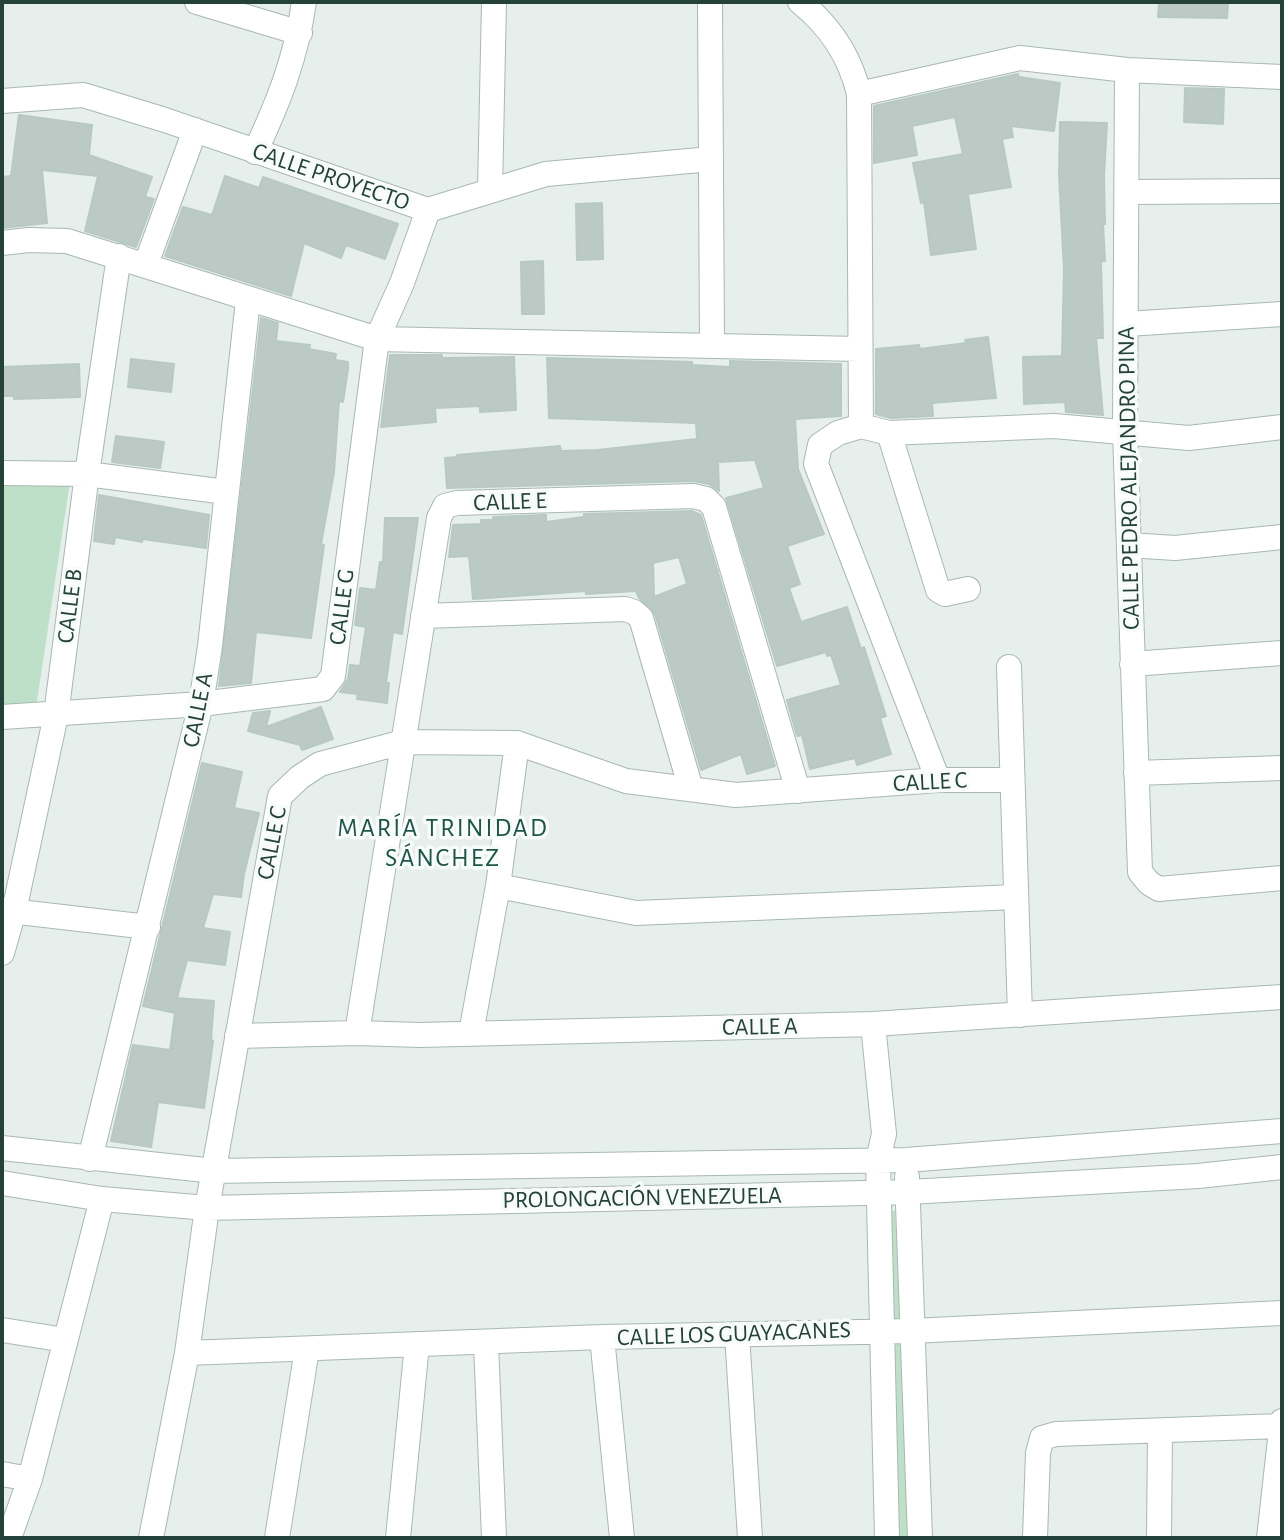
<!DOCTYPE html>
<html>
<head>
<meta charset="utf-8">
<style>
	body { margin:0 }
	#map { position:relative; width:1284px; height:1540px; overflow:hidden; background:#e6efeb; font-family:"Alegreya Sans",sans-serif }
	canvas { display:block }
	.frame { position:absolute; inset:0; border:4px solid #24423a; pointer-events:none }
</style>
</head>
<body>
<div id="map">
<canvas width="1284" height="1540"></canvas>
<div class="frame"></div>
</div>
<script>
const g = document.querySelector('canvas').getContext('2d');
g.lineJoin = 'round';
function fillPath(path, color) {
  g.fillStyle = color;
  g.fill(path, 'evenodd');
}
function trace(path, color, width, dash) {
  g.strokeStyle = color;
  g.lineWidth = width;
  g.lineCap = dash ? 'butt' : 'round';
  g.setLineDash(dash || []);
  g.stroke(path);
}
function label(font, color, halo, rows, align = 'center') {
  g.font = font + ' "Alegreya Sans",sans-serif';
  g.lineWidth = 7;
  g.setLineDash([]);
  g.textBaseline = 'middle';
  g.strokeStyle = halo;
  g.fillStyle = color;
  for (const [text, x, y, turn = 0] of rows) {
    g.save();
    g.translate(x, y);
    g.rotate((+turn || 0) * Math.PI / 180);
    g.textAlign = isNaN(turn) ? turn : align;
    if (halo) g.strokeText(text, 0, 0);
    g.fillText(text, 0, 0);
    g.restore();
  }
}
const green = new Path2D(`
	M71,475L36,708L2,709V476Z
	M872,1211H895L914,1538H889Z`);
const building = new Path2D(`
	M1159,2H1228L1227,18L1158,17Z
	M1018,74L1019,77L1060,83L1054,131L1011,126L1013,137L1002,139L1011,187L968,194L976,249L931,255L924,202L921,203L913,163L963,154L955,117L912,126L917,155L874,163V106Z
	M1185,88L1224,89L1223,124L1184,122Z
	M19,115L92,125L89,155L152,177L145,197L154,199L136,247L85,231L98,176L42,170L47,223L2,228V177L11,176Z
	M1060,122L1107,123L1104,177L1105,224H1103L1105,261H1101L1103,338H1096L1103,415L1066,412L1065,402L1024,404L1023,357L1062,356L1064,269L1059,176Z
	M225,176L259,188L263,177L398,224L385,259L346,245L341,258L304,243L291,296L165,256L183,207L212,215Z
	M602,203L603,259L577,260L576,204Z
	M543,261L544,314H522L521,262Z
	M261,318L278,323L276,341L310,345L309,349L336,354L335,360L348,362V369L343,402L339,401L334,472L321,544L324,545L311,638L256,632L251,683L219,686Z
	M988,337L996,398L932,403L933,416L891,418L876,414V349L919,345L920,349L966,343L965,340Z
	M390,355H442V358L514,357L516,410L480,412V406L435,408L436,422L381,427Z
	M547,358L692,362V365L730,367V361L841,364V416L795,419L798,469L824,534L787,546L800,584L789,588L801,622L847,607L861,649L864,647L886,716L880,718L891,754L857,765L855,758L810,769L802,735L797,736L787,700L841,685L831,655L827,656L826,652L777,666L726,498L764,488L755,460L718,462L719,491L709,484L693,481L447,488L445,458L457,457V455L560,446L561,451L598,450L697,439L696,423L549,418Z
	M131,359L174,364L171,392L128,387Z
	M79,364L80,397L14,399V396H2V367Z
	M116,436L164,442L160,468L112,462Z
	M99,495L209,515L206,548L143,539L142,542L115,537L114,544L94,541Z
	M692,511L701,515L775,766L747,774L741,754L701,770L655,614L639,598L636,591L586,594V591L473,599L469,556L449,557L453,525L481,524V520H493V517L546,515V522L584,517V514ZM679,557L687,584L654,597L653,563Z
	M385,518H418L402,634L393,632L386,683H389L387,703L357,699L358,694L340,692L348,679L350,665L360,666L366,627L355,625L360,588L376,590L380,562H383Z
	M321,707L333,739L302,750L300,745L248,731L253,713L270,711L266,727Z
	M202,763L242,772L234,808L259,813L244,874L241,897L213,894L203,928L230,932L225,965L187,960L177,998L214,1001L211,1040L213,1041L204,1108L158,1102L151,1147L111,1141L133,1045L170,1050L175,1013L143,1006Z`);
const minor = new Path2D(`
	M197,2L300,33
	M710,2L712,345
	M800,2C831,27 850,56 859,94L861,426
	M1127,70L1125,432L1140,872L1149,883L1159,889L1282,878
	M859,94L1020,58L1127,70L1282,77
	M2,101L83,95L165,120L428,210L546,174L711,159
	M255,152C279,101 296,58 304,2
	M490,191L494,2
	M1128,192L1282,191
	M2,243L29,240L67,241L377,339L860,349
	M146,264L195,130
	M1127,324L1282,314
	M861,426L889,433L1054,426L1189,438L1282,427
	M861,426L838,433L820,445L816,464L938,780
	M889,433L938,590L945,594L968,589
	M2,473L87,474L226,492
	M1129,545L1175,548L1282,537
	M423,616L625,609L634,612L641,618L691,789
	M1132,664L1282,653
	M1009,667L1020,1015
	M2,717L201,704L323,689L333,676L377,339L402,283L428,210
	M1136,773L1282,768
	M498,886L636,913L1016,897
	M2,910L148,927
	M2,953L14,911L56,715L87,474L119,256
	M873,1024L884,1134L878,1160L887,1538
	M357,1033L439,518L445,506L457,503L693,496L706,499L714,507L798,791
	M471,1033L498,886L517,743
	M237,1036L357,1033L419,1035L873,1024L1282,997
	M2,1148L214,1171L906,1160L1282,1131
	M90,1159L201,704L210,646L248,300
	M907,1177L920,1538
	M2,1183L102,1199L207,1208L908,1192L1198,1176L1282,1167
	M2,1330L65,1340
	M737,1334L750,1538
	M602,1337L622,1538
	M486,1343L494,1538
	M187,1353L602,1337L912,1331L1282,1313
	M2,1474L30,1479
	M9,1538L30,1479L102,1199
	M151,1538L187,1353L207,1208L280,796L300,777L320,764L403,742L517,743L626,781L736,795L938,780H1012
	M277,1538L307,1349
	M398,1538L417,1344
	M1035,1538L1038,1453L1042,1438L1056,1434L1281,1426
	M1159,1538L1160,1432
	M1269,1538L1282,1421`);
const streetNames = [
	["CALLE PROYECTO",331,177,19],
	["CALLE PEDRO ALEJANDRO PINA",1129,478,-91],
	["CALLE E",510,502,-2],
	["CALLE B",70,606,-83],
	["CALLE G",342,607,-83],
	["CALLE A",198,710,-79],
	["CALLE C",930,782,-3],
	["CALLE C",272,843,-79],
	["CALLE A",760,1027,-1],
	["PROLONGACIÓN VENEZUELA",642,1198,-1],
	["CALLE LOS GUAYACANES",734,1334,-2]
];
const neighbourhoodNames = [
	["MARÍA TRINIDAD",443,828],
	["SÁNCHEZ",443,858]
];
fillPath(green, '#bfe0c8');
fillPath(building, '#bbcac4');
trace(building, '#b8c9c2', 2);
trace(minor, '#a8b8b2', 26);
trace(minor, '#fff', 24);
label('24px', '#24423a', '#f7fbf9', streetNames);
g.letterSpacing = '2px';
label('26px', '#1f5548', '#f7fbf9', neighbourhoodNames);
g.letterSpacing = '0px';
</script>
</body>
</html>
